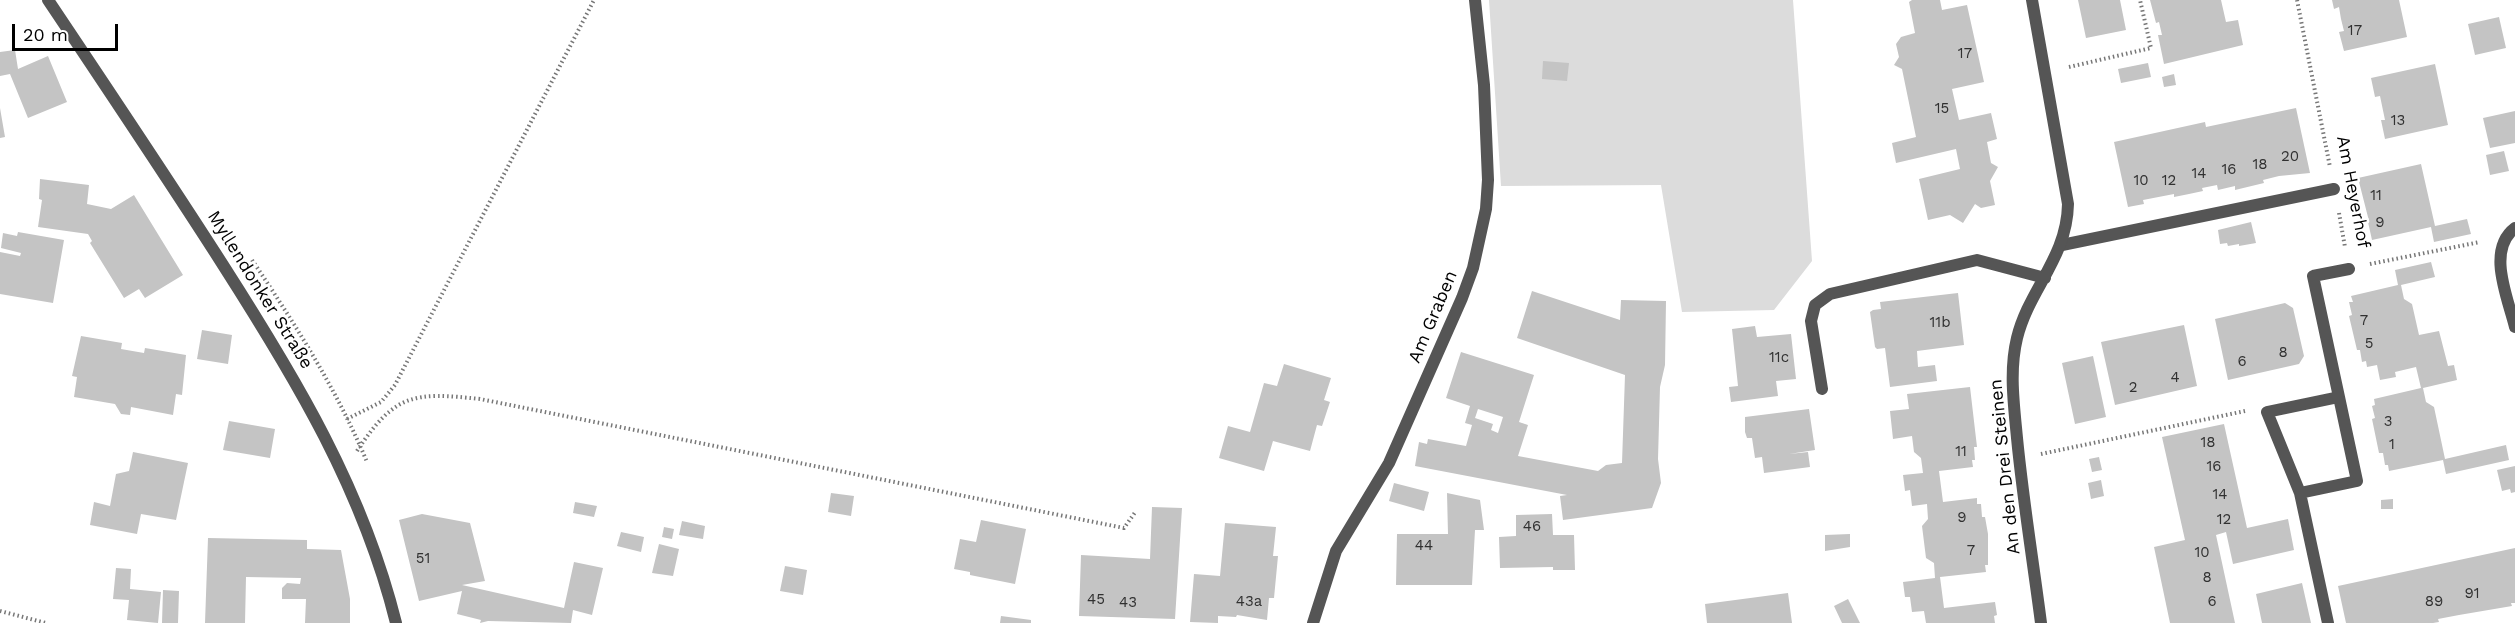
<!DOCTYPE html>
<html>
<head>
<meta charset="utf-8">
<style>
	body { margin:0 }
	#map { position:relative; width:2515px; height:623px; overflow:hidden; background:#fff; font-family:"Work Sans",sans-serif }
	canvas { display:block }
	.scale { position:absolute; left:12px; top:24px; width:106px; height:27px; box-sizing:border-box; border:3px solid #000; border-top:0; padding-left:8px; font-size:18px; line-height:21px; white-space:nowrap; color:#000; -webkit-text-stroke:4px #fff; paint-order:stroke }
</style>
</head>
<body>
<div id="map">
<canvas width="2515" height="623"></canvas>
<div class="scale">20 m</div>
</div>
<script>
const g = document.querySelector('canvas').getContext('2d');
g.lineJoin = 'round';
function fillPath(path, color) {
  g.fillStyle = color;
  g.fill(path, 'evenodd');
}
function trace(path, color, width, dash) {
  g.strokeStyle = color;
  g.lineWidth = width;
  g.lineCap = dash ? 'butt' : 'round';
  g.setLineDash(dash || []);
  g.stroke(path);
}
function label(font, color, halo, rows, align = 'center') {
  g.font = font + ' "Work Sans",sans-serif';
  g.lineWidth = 5;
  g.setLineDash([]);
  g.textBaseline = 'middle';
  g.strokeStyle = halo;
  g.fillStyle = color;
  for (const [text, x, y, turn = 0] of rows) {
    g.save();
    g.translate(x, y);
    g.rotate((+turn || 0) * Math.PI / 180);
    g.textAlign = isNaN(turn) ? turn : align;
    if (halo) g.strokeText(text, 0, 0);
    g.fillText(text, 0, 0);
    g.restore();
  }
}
const green = new Path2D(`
	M1489,0H1793L1812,261L1774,310L1682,312L1661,185L1501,186Z`);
const building = new Path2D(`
	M1912,0H1940L1942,10L1967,5L1984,82L1952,89L1959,120L1991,113L1997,139L1987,142L1991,163L1998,167L1990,181L1995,205L1981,208L1975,204L1963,223L1950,215L1928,220L1919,179L1960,169L1956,149L1896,163L1892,143L1916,137L1902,69L1894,65L1899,57L1896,44L1901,37L1915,33L1909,2Z
	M2078,0H2120L2126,30L2086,38Z
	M2150,0H2221L2226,22L2238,20L2243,45L2164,64L2158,35H2162L2159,22L2156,23Z
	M2332,0H2399L2407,37L2344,51L2339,32L2344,31L2341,19L2339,7L2334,9Z
	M2499,17L2506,48L2475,55L2468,24Z
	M15,50L18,69L48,56L67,102L28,118L10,74L0,76V52Z
	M1543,61L1569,63L1567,81L1542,79Z
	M2148,63L2151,77L2121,83L2118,69Z
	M2435,64L2448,125L2385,139L2381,120H2385L2380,96L2375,97L2371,78Z
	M2174,74L2176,85L2164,87L2162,77Z
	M0,108L5,137L0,138Z
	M2296,108L2310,173L2279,176L2263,180L2264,183L2235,190V186L2218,190L2217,185L2202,188L2203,191L2189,194L2174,197V194L2143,200L2144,204L2128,207L2114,142L2205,122L2206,127Z
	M2515,111V143L2490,148L2483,118Z
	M2504,151L2509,171L2490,175L2486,155Z
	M2421,164L2435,226L2467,219L2471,234L2434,242L2431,227L2372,240L2368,222L2369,221L2358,178Z
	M40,179L89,185L87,204L111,209L134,195L183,275L145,298L139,289L124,298L90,243L92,241L88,234L38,227L42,200L39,199Z
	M2251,222L2256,243L2239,246V244L2228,246L2227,243L2220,244L2218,230Z
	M18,232L64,240L53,303L0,294V252L20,256L21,253L1,248L3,233L17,236Z
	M2431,262L2435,277L2401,285L2404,299L2412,304L2419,335L2439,331L2448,366L2454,365L2457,380L2423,388L2426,402L2434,407L2445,459L2506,445L2509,460L2446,474L2443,460L2389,471L2388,465H2385L2383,453H2379L2372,419L2375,418L2372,406L2375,405L2374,399L2421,388L2416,367L2395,372L2396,377L2380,380L2377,365L2367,367L2366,361L2362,362L2360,350H2357L2349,316L2352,315L2349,302H2353L2351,296L2398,285L2395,270Z
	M1532,291L1620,320L1621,300L1666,301L1665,365L1660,387L1658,459L1661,483L1652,508L1563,520L1560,496L1567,495L1415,466L1419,442L1427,444L1428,439L1466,446L1472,425L1465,423L1470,406L1446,398L1461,352L1534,375L1519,422L1528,425L1518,456L1598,471L1606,465L1622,463L1625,375L1517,338ZM1478,409L1503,417L1498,433L1491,430L1493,424L1475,418Z
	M1958,293L1964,345L1917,351L1918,367L1935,365L1937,381L1890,387L1885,348L1877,349L1875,347L1870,312L1873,310L1881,309L1880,302Z
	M2285,303L2293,308L2304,356L2299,364L2228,380L2215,319Z
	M2184,325L2197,386L2115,405L2101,342Z
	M1755,326L1757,337L1791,334L1796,379L1776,381L1778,396L1731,402L1729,387L1738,386L1732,329Z
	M202,330L232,335L228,364L197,359Z
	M81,336L122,343L121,349L144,353L145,348L186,355L182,395L176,394L173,415L131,407L130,415L121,414L115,404L74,397L77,377L72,376Z
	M2093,356L2106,417L2075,424L2062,363Z
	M1284,364L1331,378L1324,400L1330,402L1322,426L1317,425L1310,451L1273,441L1264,471L1219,458L1228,426L1250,432L1264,383L1277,386Z
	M1970,387L1977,447H1974L1975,460H1972L1973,467L1939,471L1943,502L1977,498V504H1981L1982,517H1985L1988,534V565H1985L1986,572L1940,577L1944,608L1995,602L1997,615L1994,616L1995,623H1926L1924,611L1912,612L1910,597H1905L1903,582L1935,578L1934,563L1926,558L1922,526L1928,519L1927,504L1912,506L1910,490L1905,491L1903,475L1923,473L1921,458L1914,452L1912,436L1893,439L1890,411L1909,409L1907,394Z
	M1809,409L1815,450L1789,454L1808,452L1810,467L1764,473L1762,457L1755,458L1752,438H1747L1745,432V417Z
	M229,421L275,429L270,458L223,450Z
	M2224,424L2247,528L2288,519L2294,550L2233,564L2226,532L2216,535L2235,623H2170L2154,547L2185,540L2162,437Z
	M133,452L188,463L176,520L141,514L137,534L90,525L94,502L110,506L116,474L129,471Z
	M2099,457L2102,470L2092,472L2089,459Z
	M2515,466V492L2511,493L2510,489L2502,491L2497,470Z
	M2101,480L2104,496L2091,499L2088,483Z
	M1394,483L1429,492L1424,511L1389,501Z
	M831,493L854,496L851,516L828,512Z
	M1447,493L1480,500L1484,530H1475L1472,585H1396L1397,534H1448Z
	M2393,499V509H2381V500Z
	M575,502L597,506L594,517L573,513Z
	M1152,507L1182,508L1175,619L1079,616L1081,555L1150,559Z
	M422,514L470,523L485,581L462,585L564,608L574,562L603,568L592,615L573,610L571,623L488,621L480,623L481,620L457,614L462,591L419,601L399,520Z
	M1552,514L1553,535H1574L1575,570H1553V567L1500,568L1499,537L1516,536V515Z
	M981,520L1026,529L1015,584L970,575V572L954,569L960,539L976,542Z
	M682,521L705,526L703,539L679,535Z
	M1225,523L1276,527L1273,556H1278L1274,598H1269L1267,620L1237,615L1236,617L1218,616V623L1190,622L1194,574L1220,576Z
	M664,527L674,529L672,539L662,537Z
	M621,532L644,537L641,552L617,546Z
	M1850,534V547L1825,551V535Z
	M208,538L307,540V549L341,550L350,599V623H305L306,599H282V588L287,583L300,584L301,578L246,577L245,623H205Z
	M659,544L679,549L673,576L652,573Z
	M2515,548V603H2511L2512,606L2459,615L2438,619L2439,622L2433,623H2346L2338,586Z
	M785,566L807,570L803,595L780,591Z
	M116,568L131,569L130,589L161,592L158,623L127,620L129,600L113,599Z
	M2302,583L2311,623H2262L2256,594Z
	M163,590L179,591L178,623H162Z
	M1788,593L1792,623H1707L1705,604Z
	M1848,599L1860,623H1842L1834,606Z
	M1001,616L1031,620V623H1000Z`);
const path = new Path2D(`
	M2297,0L2330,167
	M2069,67L2151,48L2140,0
	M2339,213L2345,247
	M252,260C295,324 337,390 367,462
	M2370,264L2480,242
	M347,419L381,402L395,385L594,0
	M357,451C395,393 414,392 480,399L1124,528L1136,511
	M2041,454L2245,411
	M0,611L46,623`);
const service = new Path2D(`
	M2062,245L2334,189`);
const minor = new Path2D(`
	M2032,0L2068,204C2067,258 2029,289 2017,338C2009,371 2014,405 2017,438C2023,500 2033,561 2041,623
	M2515,228C2486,250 2508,298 2515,327
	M1822,389L1811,321L1815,305L1830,294L1977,260L2045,278
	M2339,397L2313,276L2349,269
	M2300,493L2357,481L2339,397L2267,412L2300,493L2328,623
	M1313,623L1336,551L1389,463L1462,298L1473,268L1486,209L1488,180L1484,85L1475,0`);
const tertiary = new Path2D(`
	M48,0C107,88 166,176 223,265C296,379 363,490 396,623`);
const numberNames = [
	["17",2355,31],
	["17",1965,54],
	["15",1942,109],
	["13",2398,121],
	["20",2290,157],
	["18",2260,165],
	["16",2229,170],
	["14",2199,174],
	["10",2141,181],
	["12",2169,181],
	["11",2376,196],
	["9",2380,223],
	["7",2364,321],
	["11b",1940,323],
	["5",2369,344],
	["8",2283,353],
	["11c",1779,358],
	["6",2242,362],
	["4",2175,378],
	["2",2133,388],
	["3",2388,422],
	["18",2208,443],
	["1",2392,445],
	["11",1961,452],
	["16",2214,467],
	["14",2220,495],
	["9",1962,518],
	["12",2224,520],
	["46",1532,527],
	["44",1424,546],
	["7",1971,551],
	["10",2202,553],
	["51",423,559],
	["8",2207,578],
	["91",2472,594],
	["45",1096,600],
	["43a",1249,602],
	["6",2212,602],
	["89",2434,602],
	["43",1128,603]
];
const streetNames = [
	["Am Heyerhof",2353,192,79],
	["Myllendonker Straße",260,290,58],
	["Am Graben",1433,317,-67],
	["An den Drei Steinen",2005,467,-96]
];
fillPath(green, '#dcdcdc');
fillPath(building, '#c4c4c4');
trace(path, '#777', 4, [1.5, 3]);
trace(service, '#555', 12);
trace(minor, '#555', 12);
trace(tertiary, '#555', 12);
label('15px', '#313131', null, numberNames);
label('18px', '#000', '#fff', streetNames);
</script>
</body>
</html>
